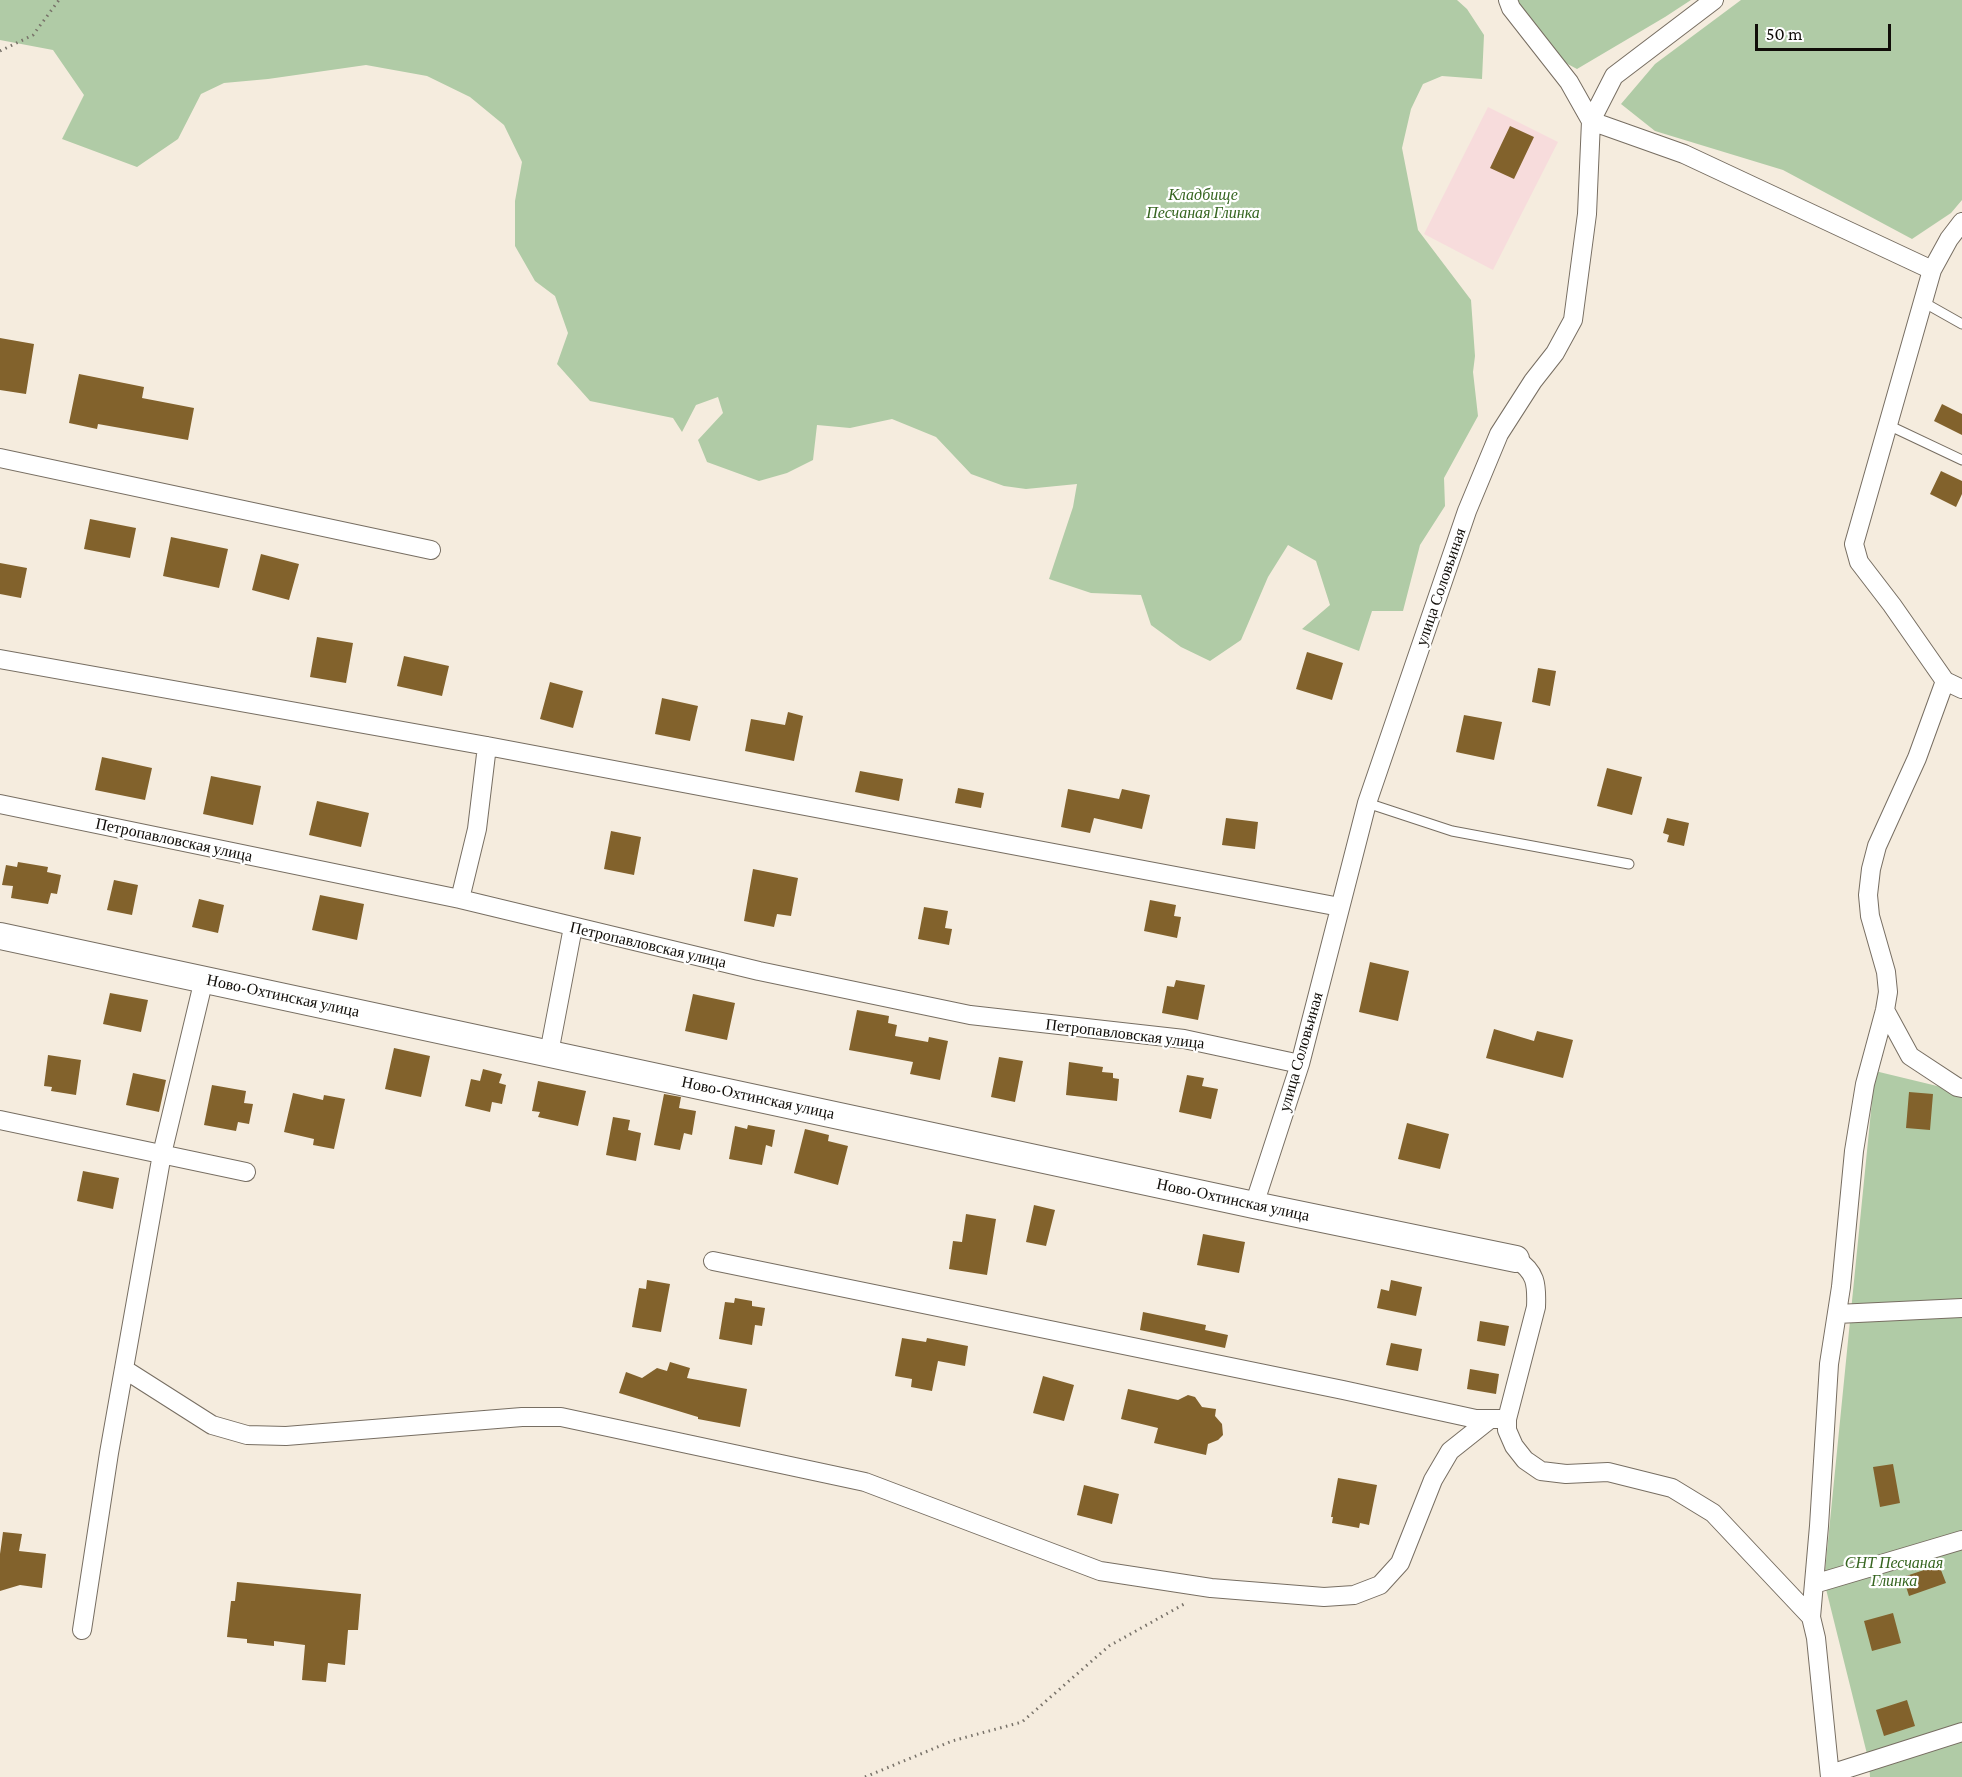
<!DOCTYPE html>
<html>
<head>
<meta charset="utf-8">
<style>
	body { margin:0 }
	#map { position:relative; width:1962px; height:1777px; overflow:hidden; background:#f5ecde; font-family:"Crimson Pro",serif }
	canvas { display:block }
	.scale { position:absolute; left:1755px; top:24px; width:136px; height:27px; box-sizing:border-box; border:3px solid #100d08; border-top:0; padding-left:8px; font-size:18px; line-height:21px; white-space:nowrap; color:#100d08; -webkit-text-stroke:4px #fff; paint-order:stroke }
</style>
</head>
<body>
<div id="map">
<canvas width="1962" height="1777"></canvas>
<div class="scale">50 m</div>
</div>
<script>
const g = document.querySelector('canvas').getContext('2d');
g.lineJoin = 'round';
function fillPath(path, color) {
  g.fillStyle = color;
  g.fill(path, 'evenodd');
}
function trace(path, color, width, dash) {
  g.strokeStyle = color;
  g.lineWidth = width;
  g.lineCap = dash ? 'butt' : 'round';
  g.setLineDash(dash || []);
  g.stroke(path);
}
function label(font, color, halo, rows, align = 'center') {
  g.font = font + ' "Crimson Pro",serif';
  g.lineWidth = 4.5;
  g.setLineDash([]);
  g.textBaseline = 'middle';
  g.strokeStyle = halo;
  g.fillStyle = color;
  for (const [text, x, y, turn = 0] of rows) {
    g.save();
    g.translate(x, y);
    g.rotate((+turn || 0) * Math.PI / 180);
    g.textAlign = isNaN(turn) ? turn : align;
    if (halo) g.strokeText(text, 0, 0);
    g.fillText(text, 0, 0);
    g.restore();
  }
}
const industrial = new Path2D(`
	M1488,107L1558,142L1493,270L1424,234Z`);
const green = new Path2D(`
	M0,0H1457L1467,9L1484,35L1482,79L1442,76L1423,84L1411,109L1402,148L1418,230L1471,300L1475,356L1473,372L1478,416L1444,478L1445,506L1420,545L1403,611H1372L1359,651L1302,629L1330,605L1316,561L1288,545L1268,577L1241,640L1210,661L1181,647L1151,625L1141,595L1091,593L1049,579L1073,507L1077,484L1026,489L1004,486L971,474L936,437L892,419L850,428L817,425L813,460L787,473L759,481L707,462L698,440L723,413L718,397L696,405L682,432L673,418L590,401L557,364L568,333L555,296L535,281L515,246V201L522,162L504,125L470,97L427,76L366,65L268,79L224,83L201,94L178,139L137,167L62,139L84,95L53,50L0,40Z
	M1518,0H1691L1665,17L1577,69L1560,60L1521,11Z
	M1741,0H1962V200L1951,213L1912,239L1783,170L1655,131L1621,104L1655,64Z
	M1875,1071L1962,1092V1777H1870L1869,1762L1824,1581Z`);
const building = new Path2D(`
	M1510,126L1534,137L1514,179L1490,168Z
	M0,338L34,344L26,394L0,390Z
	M79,374L144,387L142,398L194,408L188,440L98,424L97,429L69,423Z
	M1942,404L1962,414V435L1934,421Z
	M1941,471L1962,481V494L1956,507L1930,494Z
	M90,519L136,528L130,558L84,549Z
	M171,537L228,549L219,588L163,576Z
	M261,554L299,564L289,600L252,590Z
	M0,563L27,568L21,598L0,594Z
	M317,637L353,643L346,683L310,677Z
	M1307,652L1343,663L1332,700L1296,689Z
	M404,656L449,666L442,696L397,686Z
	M1538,668L1556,671L1550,706L1532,702Z
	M550,682L583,691L573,728L540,719Z
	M662,698L698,706L690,741L655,734Z
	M788,712L803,716L794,761L745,751L751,719L785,725Z
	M1464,715L1502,722L1494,760L1456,752Z
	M102,757L152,768L145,800L95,790Z
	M1607,768L1642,777L1632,815L1597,806Z
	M860,771L903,779L899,801L855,792Z
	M211,776L261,786L253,825L203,814Z
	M958,788L984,793L981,808L955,803Z
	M1068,789L1119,799L1122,789L1150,795L1142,829L1094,818L1090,833L1061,827Z
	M317,801L369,813L361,847L309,835Z
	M1226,818L1258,822L1255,849L1222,845Z
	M1667,818L1689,823L1684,846L1667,842L1669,835L1663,833Z
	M611,831L641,837L634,875L604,869Z
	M18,862L48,867L47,872L61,875L57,894L51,893L48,904L11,898L13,886L2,885L6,865L17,867Z
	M753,869L798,878L791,916L777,914L774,927L744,921Z
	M114,880L138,885L132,915L107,910Z
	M320,895L364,904L357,940L312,930Z
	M199,899L224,905L218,933L192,927Z
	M1150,900L1176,905L1174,916L1181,917L1177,938L1144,931Z
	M924,907L948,911L945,928L952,929L949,945L918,939Z
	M1370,962L1409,971L1398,1021L1359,1012Z
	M1176,980L1205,985L1198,1020L1162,1013L1167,986L1174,987Z
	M110,993L148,1000L141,1032L103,1024Z
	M693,994L735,1003L727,1040L685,1031Z
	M857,1010L889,1016L888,1023L897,1025L895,1036L928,1042L929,1037L948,1041L940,1080L910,1074L913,1062L849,1050Z
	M1494,1029L1534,1041L1537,1031L1573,1040L1563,1078L1486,1058Z
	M394,1048L430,1056L421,1097L385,1089Z
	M48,1055L81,1060L76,1095L51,1091L52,1087L44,1086Z
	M999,1057L1023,1061L1015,1102L991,1097Z
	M1069,1062L1103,1067L1102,1072L1113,1073V1078L1119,1079L1117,1101L1066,1095Z
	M483,1069L502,1074L499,1083L506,1085L502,1104L492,1102L490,1112L465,1106L471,1079L480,1081Z
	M133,1073L166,1080L159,1112L126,1105Z
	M1187,1075L1204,1078L1202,1086L1218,1089L1211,1119L1179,1112Z
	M538,1081L586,1091L578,1126L538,1117L540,1112L532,1111Z
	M212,1085L246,1091L244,1103L253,1104L249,1124L238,1122L236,1131L204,1125Z
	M1909,1092L1933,1094L1930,1130L1906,1128Z
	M293,1093L323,1100L324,1095L345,1099L334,1149L313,1145L314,1139L284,1132Z
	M664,1094L681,1097L679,1108L696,1111L692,1135L684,1133L680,1150L654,1145Z
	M613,1117L630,1120L628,1130L641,1133L636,1161L606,1155Z
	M1407,1123L1449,1134L1440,1169L1398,1159Z
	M748,1125L775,1130L772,1147L766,1145L762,1165L729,1159L735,1126L747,1129Z
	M805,1129L829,1135L828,1141L848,1146L838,1185L794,1173Z
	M83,1171L119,1178L113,1209L77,1201Z
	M1034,1205L1055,1210L1046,1246L1026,1242Z
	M966,1214L996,1219L987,1275L949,1269L953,1241L962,1242Z
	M1203,1234L1245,1242L1239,1273L1197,1265Z
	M647,1280L670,1284L661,1332L632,1327L639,1288L646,1289Z
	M1391,1280L1422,1287L1416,1316L1377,1308L1381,1289L1389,1291Z
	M735,1298L752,1301V1306L765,1308L762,1326L755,1325L752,1345L719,1339L725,1302L734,1303Z
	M1143,1312L1206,1325L1205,1330L1228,1335L1225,1348L1140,1330Z
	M1480,1321L1509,1326L1505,1346L1477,1341Z
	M902,1338L926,1342L927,1338L968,1346L965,1366L938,1361L932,1391L911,1387L912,1379L895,1376Z
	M1391,1343L1422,1349L1418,1371L1386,1365Z
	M670,1362L690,1368L687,1378L747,1389L740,1427L698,1419V1417L619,1393L626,1372L642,1378L657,1368L667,1371Z
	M1470,1369L1499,1374L1496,1394L1467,1389Z
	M1043,1376L1074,1385L1064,1421L1033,1413Z
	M1128,1389L1178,1400L1188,1395L1195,1397L1202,1407L1216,1409L1215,1416L1222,1424L1223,1435L1218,1440L1208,1444L1206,1455L1154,1443L1158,1428L1121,1419Z
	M1893,1464L1900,1503L1880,1507L1873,1467Z
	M1338,1478L1377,1485L1369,1525L1360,1523L1359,1528L1332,1523L1333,1517H1331Z
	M1084,1485L1119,1494L1112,1524L1077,1515Z
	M3,1532L22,1534L19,1551L46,1554L42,1588L20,1585L0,1591V1554Z
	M1939,1565L1946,1583L1909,1596L1903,1577Z
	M237,1582L361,1594L358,1630H348L345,1665L328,1663L326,1682L302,1680L305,1645L274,1641V1646L247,1643V1639L227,1637L231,1601H235Z
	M1893,1613L1901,1643L1872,1651L1864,1621Z
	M1907,1700L1915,1726L1884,1736L1876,1710Z`);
const path = new Path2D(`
	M0,51L33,35L59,0
	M865,1777L952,1741L1022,1722L1109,1646L1186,1603`);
const lane = new Path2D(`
	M1923,302L1962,324
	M1888,425L1962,460
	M1367,803L1452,831L1629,864`);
const street = new Path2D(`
	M1591,121L1684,154L1932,270
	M1591,121L1614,76L1714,0
	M1962,222L1949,239L1932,270L1854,544L1859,562L1892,605L1945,681L1962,689
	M0,458L431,550
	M0,659L487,746L1340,907
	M0,804L460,899L759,971L970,1015L1184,1039L1300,1064
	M460,899L477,829L487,746
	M1885,1010L1910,1056L1957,1087L1962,1088
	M549,1053L573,927
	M0,1120L246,1172
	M1254,1205L1300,1064L1367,803L1467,511L1499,434L1533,381L1555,353L1573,320L1587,214L1591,121L1569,82L1511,8L1508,0
	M1516,1259C1536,1272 1537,1284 1536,1307L1507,1419V1430L1514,1446L1525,1460L1541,1471L1566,1474L1608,1472L1672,1488L1713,1513L1811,1617
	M713,1261L1343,1390L1476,1419H1507
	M1837,1314L1962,1308
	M124,1369L212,1425L247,1435L286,1436L522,1417H561L865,1482L1100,1571L1211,1588L1324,1597L1354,1595L1380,1585L1400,1563L1433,1480L1450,1451L1489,1420
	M1814,1584L1962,1540
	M82,1630L109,1453L162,1154L204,979
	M1830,1774L1962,1732
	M1830,1777L1816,1638L1811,1617L1819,1526L1829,1364L1841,1287L1854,1151L1865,1084L1885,1010L1888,992L1886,972L1870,916L1868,895L1871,869L1877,846L1917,758L1945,681`);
const secondary = new Path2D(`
	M0,936L1254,1205L1516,1259`);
const parkNames = [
	["Кладбище",1203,195],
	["Песчаная Глинка",1203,213],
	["СНТ Песчаная",1894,1563],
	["Глинка",1894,1581]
];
const streetNames = [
	["улица Соловьиная",1441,587,-71],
	["Петропавловская улица",174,840,12],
	["Петропавловская улица",648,945,13],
	["Ново-Охтинская улица",283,996,12],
	["Петропавловская улица",1125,1034,7],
	["улица Соловьиная",1301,1052,-74],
	["Ново-Охтинская улица",758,1098,12],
	["Ново-Охтинская улица",1233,1200,12]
];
fillPath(industrial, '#f7dcdc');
fillPath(green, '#b0cba6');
fillPath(building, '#82622c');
trace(lane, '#776e62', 11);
trace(street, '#776e62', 20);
trace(secondary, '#776e62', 28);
trace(path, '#787269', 3, [1.5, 4.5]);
trace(lane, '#fff', 9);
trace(street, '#fff', 18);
trace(secondary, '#fff', 26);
label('italic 16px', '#366520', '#fff', parkNames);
label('16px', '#100d08', '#fff', streetNames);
</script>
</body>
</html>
